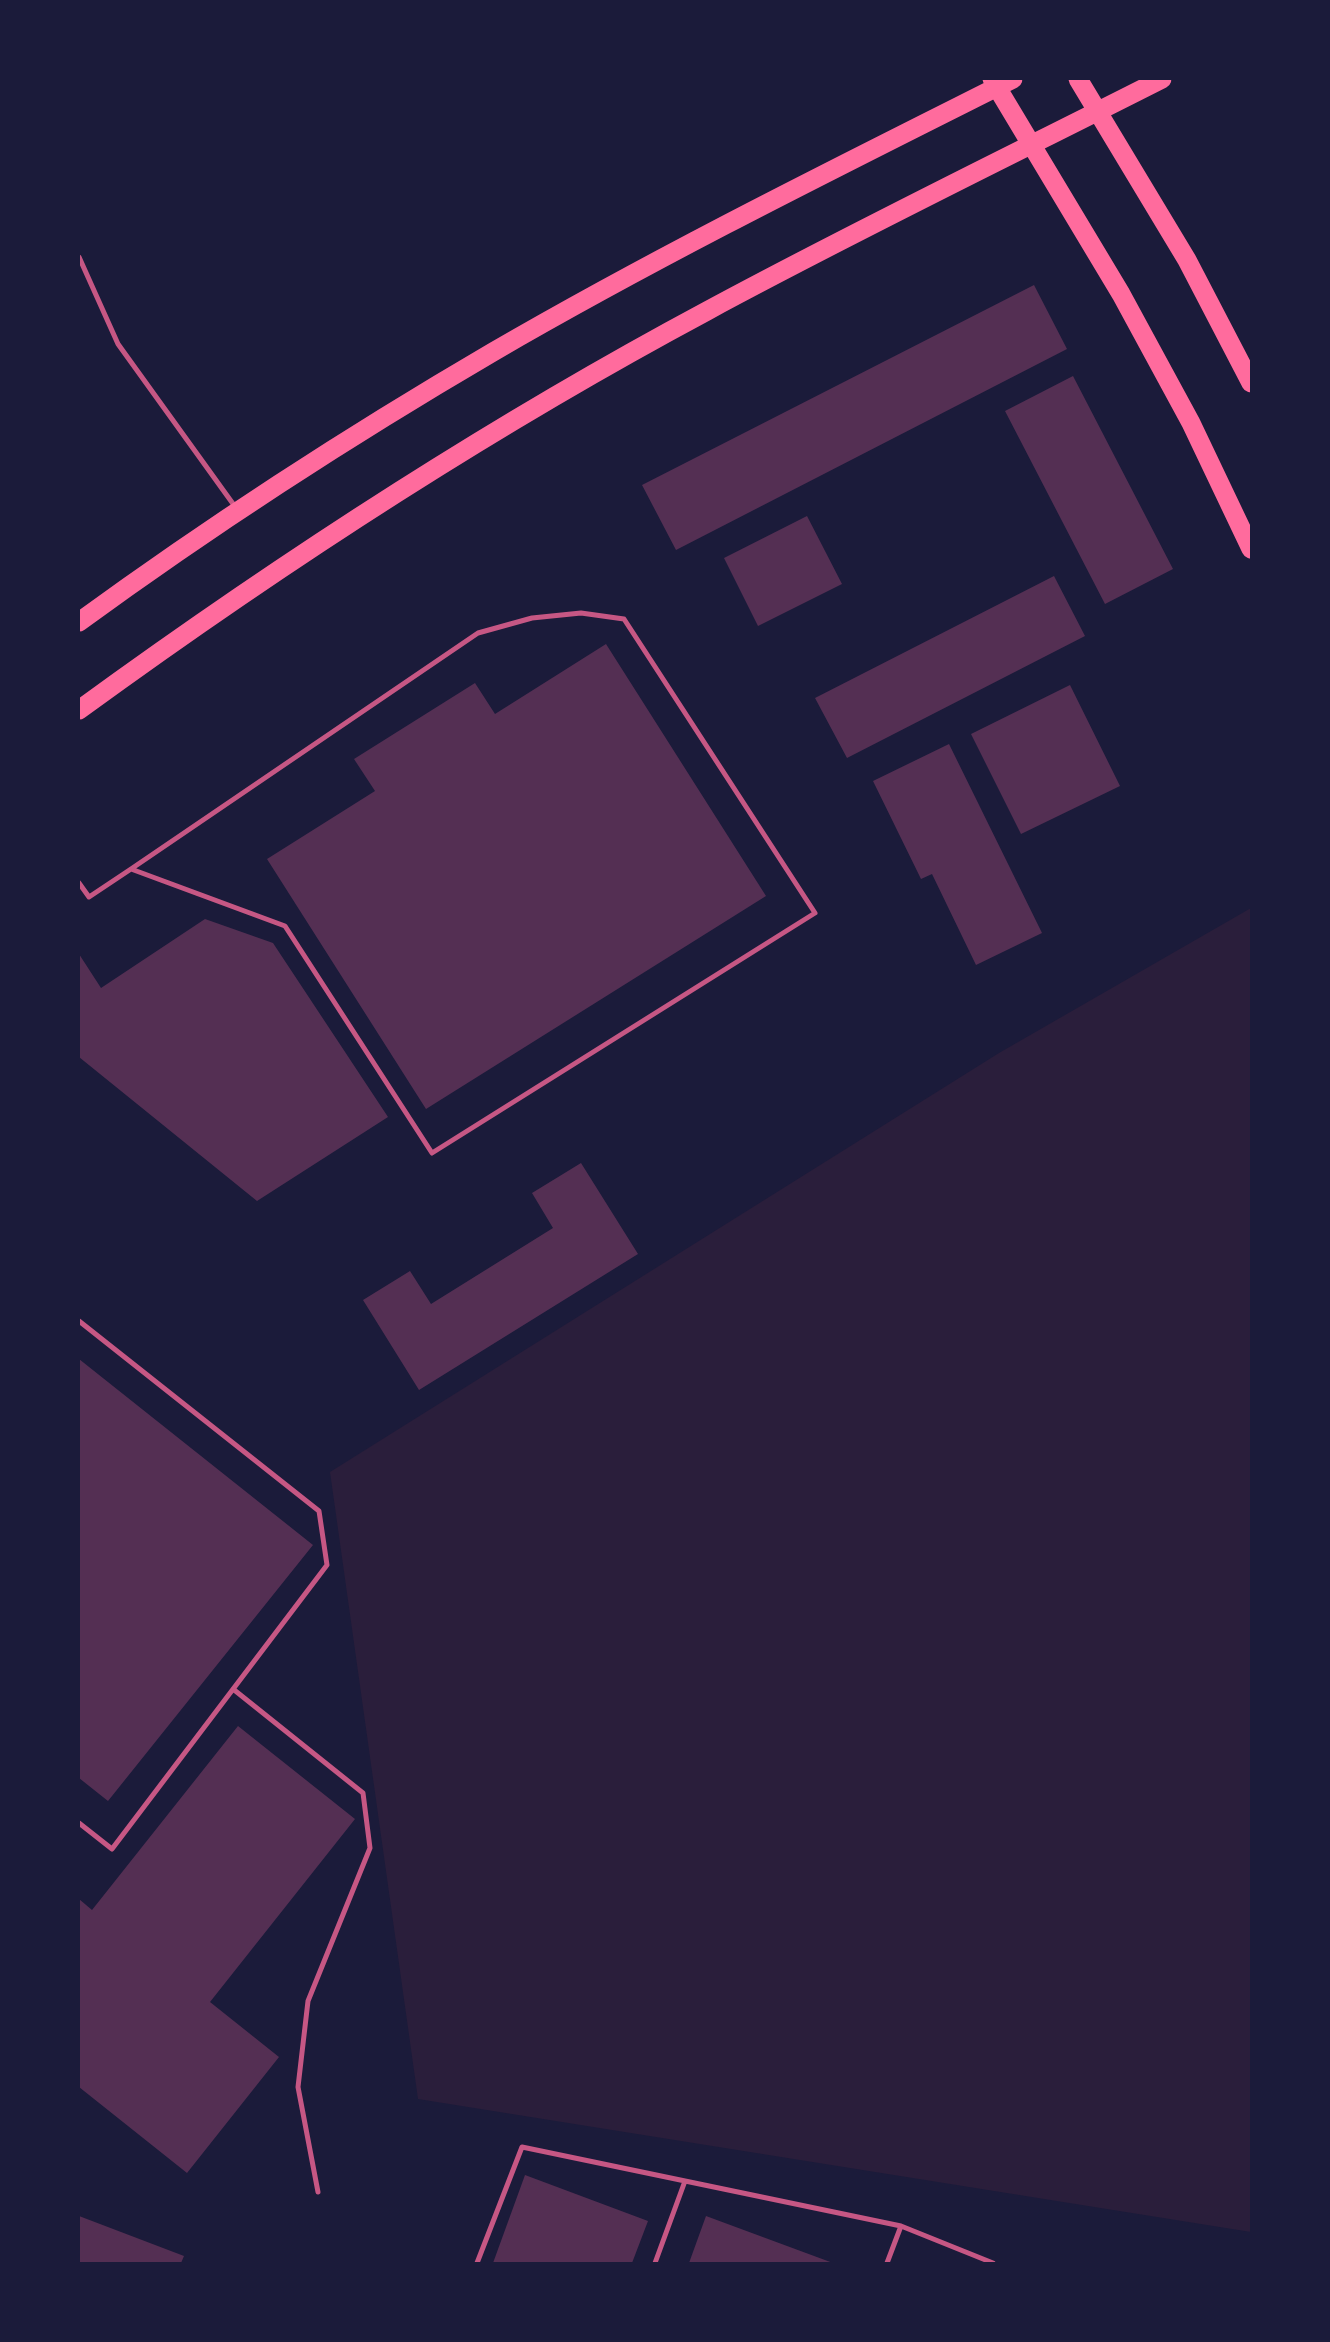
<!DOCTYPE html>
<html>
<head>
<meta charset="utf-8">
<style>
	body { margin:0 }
	#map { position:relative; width:1330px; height:2342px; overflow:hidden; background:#1b1b3a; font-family:"Space Grotesk",sans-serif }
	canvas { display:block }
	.frame { position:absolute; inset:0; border:80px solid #1b1b3a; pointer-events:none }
</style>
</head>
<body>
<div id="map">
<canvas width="1330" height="2342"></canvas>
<div class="frame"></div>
</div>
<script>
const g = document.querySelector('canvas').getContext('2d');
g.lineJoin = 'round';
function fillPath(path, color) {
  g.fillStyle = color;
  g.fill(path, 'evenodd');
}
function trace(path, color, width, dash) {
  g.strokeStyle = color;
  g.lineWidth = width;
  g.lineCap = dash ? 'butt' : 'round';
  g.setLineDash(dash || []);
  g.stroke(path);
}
const green = new Path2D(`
	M1251,908V2232L418,2099L330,1472L999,1053Z`);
const building = new Path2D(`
	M1034,285L1067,349L676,550L642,485Z
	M1073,376L1173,569L1105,604L1005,411Z
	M807,516L842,584L758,626L724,558Z
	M1054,576L1085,636L847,758L815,698Z
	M606,644L766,896L426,1109L267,859L375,791L354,759L475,683L495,714Z
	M1070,685L1120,786L1021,834L971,734Z
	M949,744L1042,933L976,965L932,874L921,879L873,781Z
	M205,919L273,943L388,1117L257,1201L79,1057V954L101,988Z
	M581,1163L638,1254L419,1390L363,1300L410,1271L431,1304L553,1228L532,1193Z
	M79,1359L313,1545L108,1801L79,1778Z
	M238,1726L355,1819L210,2002L279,2057L187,2173L79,2087V1899L92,1910Z
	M525,2175L648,2221L632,2263H493Z
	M79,2216L184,2256L181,2263H79Z
	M706,2216L833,2263H689Z`);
const service = new Path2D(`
	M79,257L118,344L236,508
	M79,883L89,897L131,869L478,633L532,618L581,613L624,619L815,913L432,1153L285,926L131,869
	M79,1321L319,1511L327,1565L112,1849L79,1823
	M233,1689L363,1793L370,1848L308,2001L298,2087L318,2192
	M477,2263L522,2147L901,2226L993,2263
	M655,2263L685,2181
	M887,2263L901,2226`);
const trunk = new Path2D(`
	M992,79L1121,294L1191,423L1251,549
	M1078,79L1187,260L1251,383
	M79,622C212,525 351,435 493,352C662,254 838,167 1013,79
	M79,710C278,565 490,427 707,311C857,230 1010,156 1162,79`);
fillPath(green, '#2a1e3b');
fillPath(building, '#542f53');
trace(service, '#c65784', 5);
trace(trunk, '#ff6b9d', 19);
</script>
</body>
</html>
